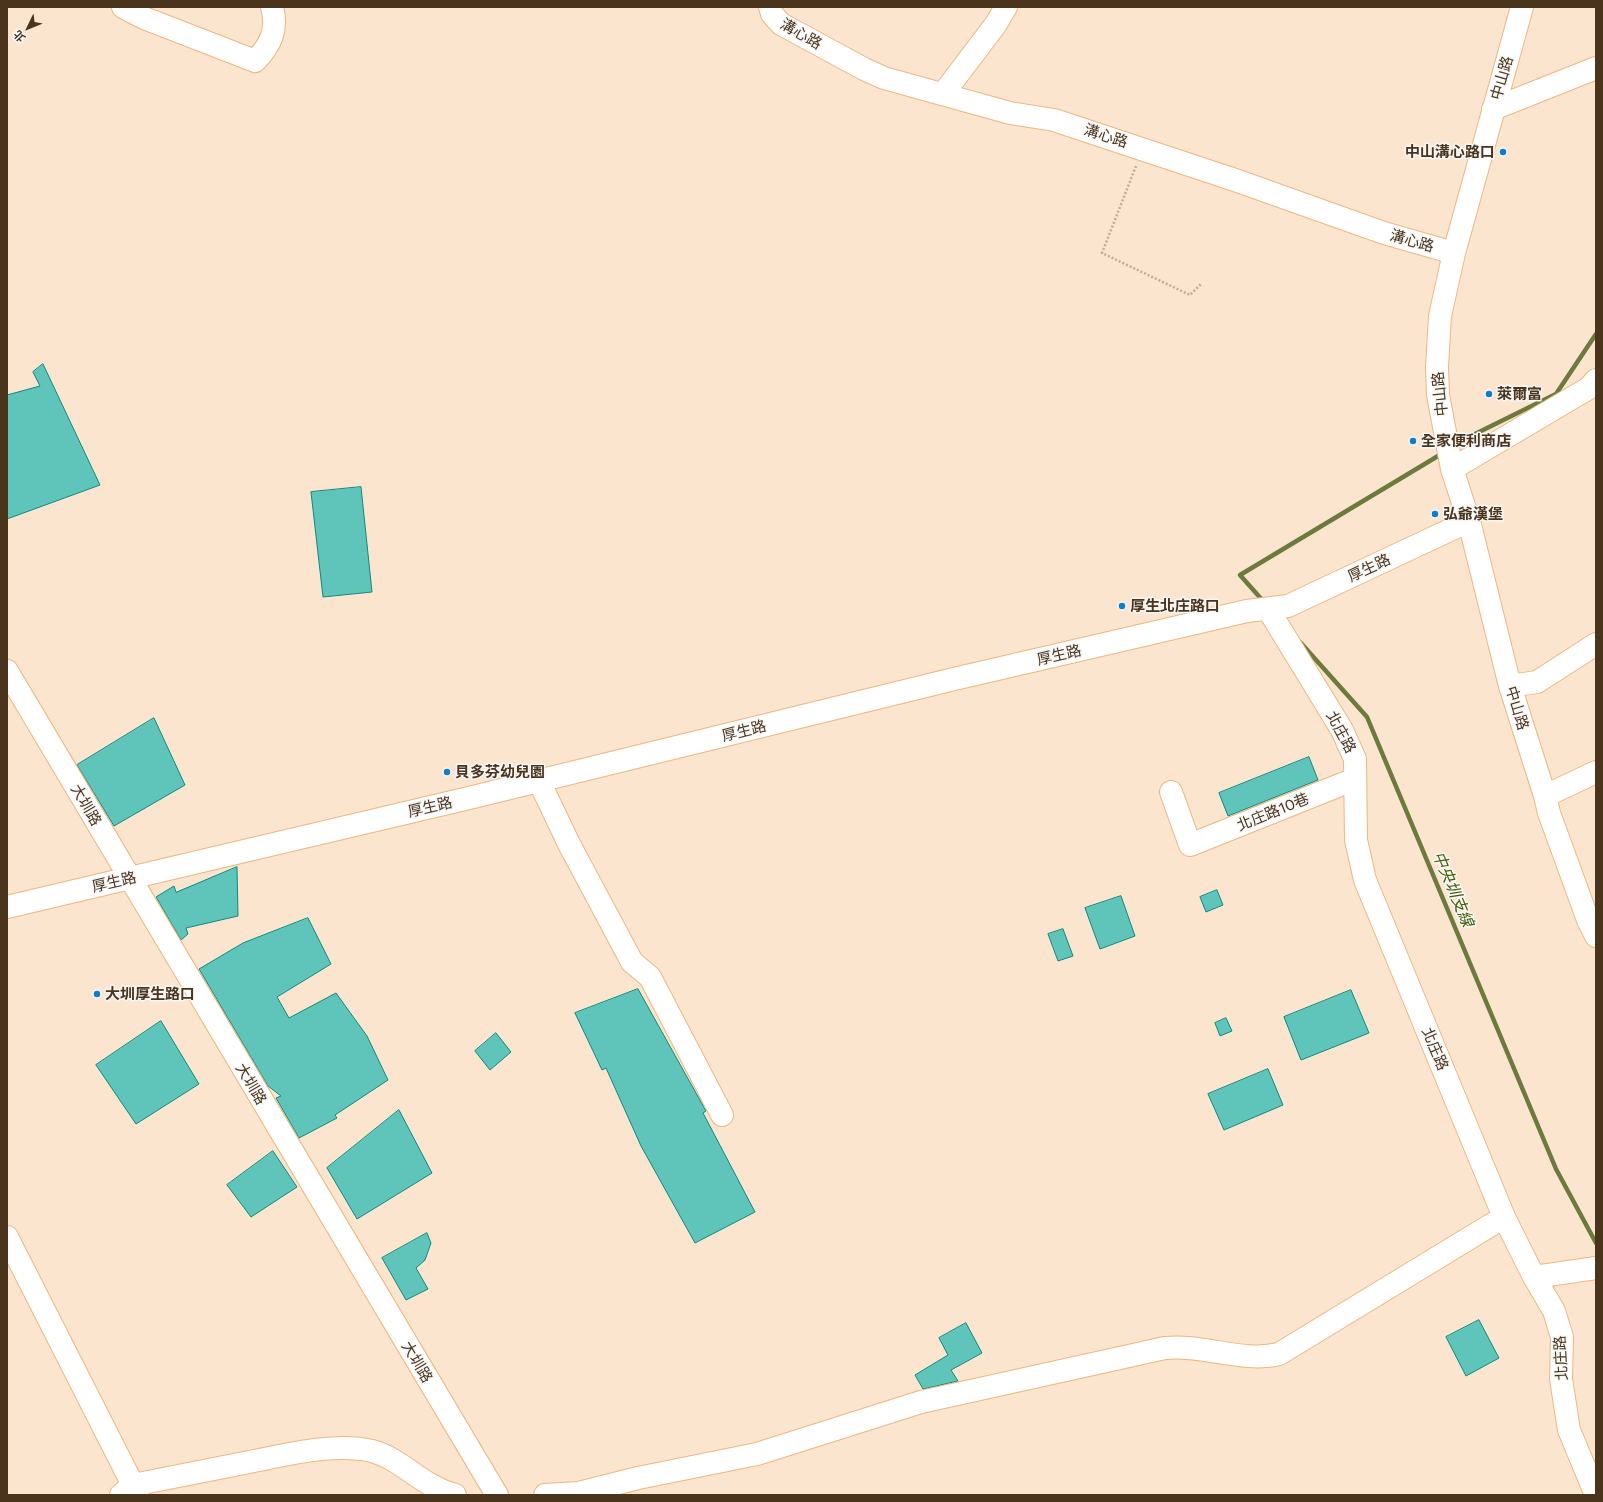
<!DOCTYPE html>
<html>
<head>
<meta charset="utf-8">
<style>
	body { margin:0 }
	#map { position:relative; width:1603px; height:1502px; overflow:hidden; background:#fce5cf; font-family:Commissioner,"Noto Sans TC",sans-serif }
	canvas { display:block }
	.frame { position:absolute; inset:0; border:8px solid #4a341c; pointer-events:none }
	.north { position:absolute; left:8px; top:8px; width:40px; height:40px; -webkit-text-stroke:3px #f7f7f7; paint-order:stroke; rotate:227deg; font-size:11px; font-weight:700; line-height:16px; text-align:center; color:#4a341c }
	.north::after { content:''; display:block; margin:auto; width:14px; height:18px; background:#4a341c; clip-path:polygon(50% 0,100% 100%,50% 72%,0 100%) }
</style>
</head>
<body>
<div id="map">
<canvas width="1603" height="1502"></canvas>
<div class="frame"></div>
<div class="north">北</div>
</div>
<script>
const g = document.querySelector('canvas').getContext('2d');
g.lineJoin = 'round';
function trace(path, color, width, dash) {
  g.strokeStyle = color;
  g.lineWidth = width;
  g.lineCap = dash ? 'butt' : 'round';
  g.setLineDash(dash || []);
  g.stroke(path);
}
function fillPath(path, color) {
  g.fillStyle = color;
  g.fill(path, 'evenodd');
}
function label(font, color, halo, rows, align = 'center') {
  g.font = font + ' Commissioner,"Noto Sans TC",sans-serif';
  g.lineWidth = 3;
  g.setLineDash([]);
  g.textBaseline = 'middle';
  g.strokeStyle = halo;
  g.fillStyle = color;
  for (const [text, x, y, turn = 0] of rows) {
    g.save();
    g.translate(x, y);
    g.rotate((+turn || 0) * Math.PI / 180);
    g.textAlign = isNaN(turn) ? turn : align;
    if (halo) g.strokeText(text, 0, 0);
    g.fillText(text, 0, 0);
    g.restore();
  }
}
const stream = new Path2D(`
	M1454,446L1477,433L1556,394L1596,334
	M1264,602L1240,575L1443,453
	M1300,642L1367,717L1556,1169L1596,1243`);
const building = new Path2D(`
	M43,364L100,485L7,519V395L40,386L33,372Z
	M361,487L372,592L323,597L311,492Z
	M154,718L185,785L114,826L77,765Z
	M1309,757L1318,780L1228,816L1219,793Z
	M237,867L238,916L186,928L188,934L181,940L156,897L174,886L176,892Z
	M1217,890L1223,905L1206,912L1200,897Z
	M1121,896L1135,936L1100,949L1085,908Z
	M308,918L331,964L277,997L289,1018L336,993L367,1036L388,1080L335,1115L337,1118L299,1138L276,1098L281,1096L268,1086L199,969L243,943Z
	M1063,929L1073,956L1058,961L1048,934Z
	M638,989L706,1111L703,1113L755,1212L695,1243L641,1146L606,1068L602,1070L575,1013Z
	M1351,990L1369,1033L1301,1060L1284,1017Z
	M1226,1018L1232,1031L1220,1036L1215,1023Z
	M161,1021L199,1084L136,1124L96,1065Z
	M496,1033L511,1052L490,1070L475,1051Z
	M1268,1069L1283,1105L1224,1130L1208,1094Z
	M399,1110L432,1173L357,1219L327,1168Z
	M273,1151L297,1187L251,1217L227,1185Z
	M427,1233L431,1243L425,1260L416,1268L428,1289L406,1300L382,1258Z
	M1479,1320L1499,1358L1466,1376L1446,1337Z
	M966,1323L982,1353L951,1370L958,1381L923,1389L915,1375L948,1355L939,1338Z`);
const path = new Path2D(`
	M1136,166L1102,253L1190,295L1202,283`);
const minor = new Path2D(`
	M123,7L144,18L255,61C271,45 278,29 272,7
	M770,7L772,14L781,24L864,69L884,78L1010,113L1054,120L1235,180L1384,233L1454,253
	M1522,7L1454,253L1440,316L1437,367L1438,395L1452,469L1469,521L1510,686L1545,796L1549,813L1588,920L1596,936
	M943,94L996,24L1006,7
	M1493,109L1596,68
	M1452,469L1589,388L1596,380
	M1268,609L1342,730L1355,759L1356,840L1365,880L1504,1217L1534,1277L1554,1311L1562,1337L1561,1379L1569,1430L1596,1495
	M7,671L497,1495
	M1510,686L1537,682L1596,644
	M539,781L569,844L632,962L650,977L722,1115
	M1171,792L1190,845L1355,779
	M1545,796L1596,772
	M7,907L469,798L954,679L1247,611L1288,606L1469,521
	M7,1237L138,1495
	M1534,1277L1596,1268
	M121,1495L133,1485C172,1477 210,1470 249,1462C285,1455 336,1442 372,1451C402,1459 421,1486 455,1495
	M545,1495L579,1493L638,1478L757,1454L921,1402L1165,1348C1203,1344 1242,1363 1279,1354L1504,1217`);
const markers = [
	[1503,152,4,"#0e7ec8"],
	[1489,394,4,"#0e7ec8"],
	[1413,441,4,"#0e7ec8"],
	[1435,514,4,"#0e7ec8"],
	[1122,606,4,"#0e7ec8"],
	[447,772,4,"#0e7ec8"],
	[97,994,4,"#0e7ec8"]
];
const streetNames = [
	["溝心路",801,34,30],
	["中山路",1502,78,-74],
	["溝心路",1106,136,18],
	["溝心路",1412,241,16],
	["中山路",1440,394,-96],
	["厚生路",1369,568,-25],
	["厚生路",1059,655,-13],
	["中山路",1517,708,73],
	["厚生路",744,731,-14],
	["北庄路",1341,732,62],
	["大圳路",86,805,60],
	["厚生路",430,807,-13],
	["北庄路10巷",1273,812,-22],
	["厚生路",114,882,-13],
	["北庄路",1435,1049,67],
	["大圳路",251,1084,59],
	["北庄路",1561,1358,-93],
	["大圳路",417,1362,59]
];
const poiNames = [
	["中山溝心路口",1495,152,"right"],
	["萊爾富",1497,394],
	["全家便利商店",1421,441],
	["弘爺漢堡",1443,514],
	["厚生北庄路口",1130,606],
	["貝多芬幼兒園",455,772],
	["大圳厚生路口",105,994]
];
const waterNames = [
	["中央圳支線",1453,889,67]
];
trace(stream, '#6c7a3c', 4.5);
fillPath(building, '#5fc5ba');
trace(building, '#0d887f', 1);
trace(minor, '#eeb67e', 24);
trace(path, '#c1ab94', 2.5, [2, 2]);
trace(minor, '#fff', 22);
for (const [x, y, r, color] of markers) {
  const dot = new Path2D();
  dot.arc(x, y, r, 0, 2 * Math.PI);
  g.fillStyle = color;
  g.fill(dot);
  trace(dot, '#f7f7f7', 1.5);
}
label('15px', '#4a341c', '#f7f7f7', streetNames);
label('bold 15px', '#4a341c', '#f7f7f7', poiNames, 'left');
label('italic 16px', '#455f04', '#f7f7f7', waterNames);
</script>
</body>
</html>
